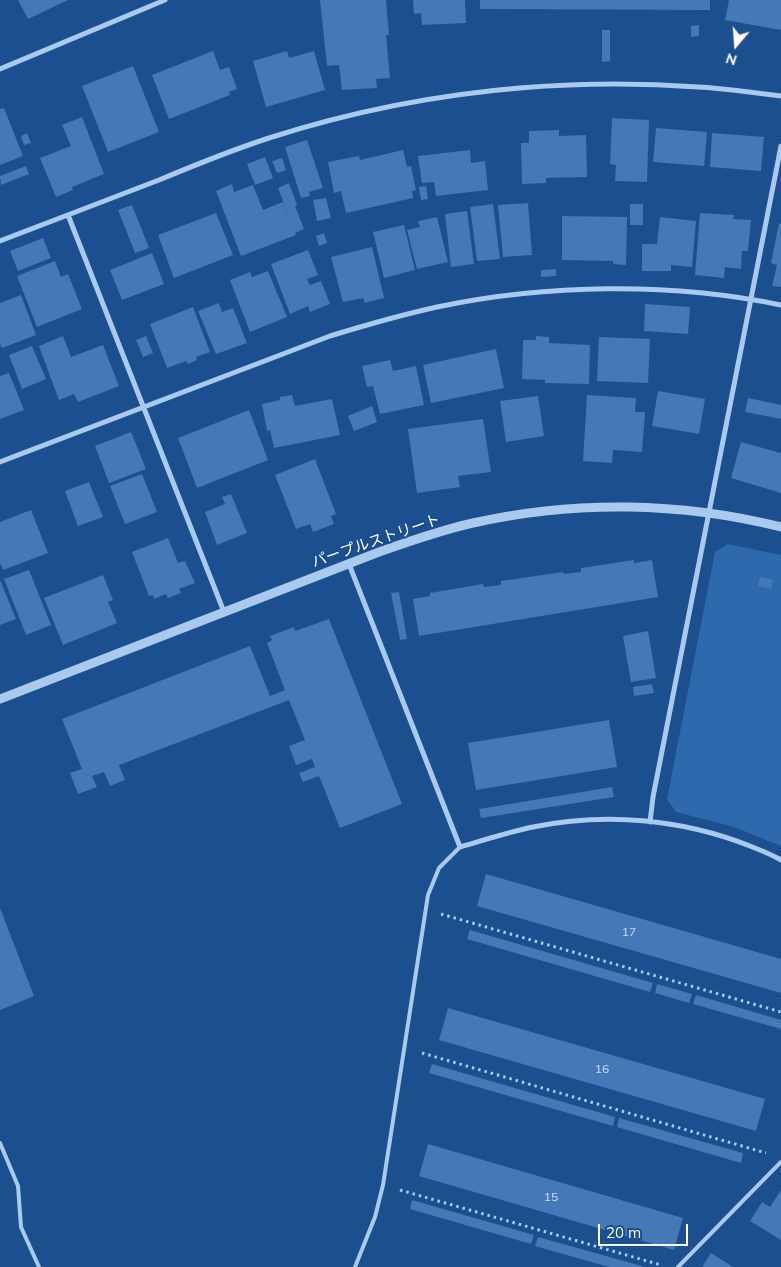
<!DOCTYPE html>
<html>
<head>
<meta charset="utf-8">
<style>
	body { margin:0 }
	#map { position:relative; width:781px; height:1267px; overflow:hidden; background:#1b4f8f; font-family:Mulish,sans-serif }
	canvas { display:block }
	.north { position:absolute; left:711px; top:20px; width:50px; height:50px; -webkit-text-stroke:4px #1b4f8f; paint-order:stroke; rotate:198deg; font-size:14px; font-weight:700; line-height:20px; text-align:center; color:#fff }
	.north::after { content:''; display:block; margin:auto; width:18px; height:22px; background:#fff; clip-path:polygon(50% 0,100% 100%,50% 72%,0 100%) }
	.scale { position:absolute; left:598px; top:1224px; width:90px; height:22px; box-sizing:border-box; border:2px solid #fff; border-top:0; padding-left:6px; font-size:15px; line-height:18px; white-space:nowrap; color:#fff; -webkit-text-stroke:4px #1b4f8f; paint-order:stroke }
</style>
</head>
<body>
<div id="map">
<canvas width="781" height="1267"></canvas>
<div class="north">N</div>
<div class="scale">20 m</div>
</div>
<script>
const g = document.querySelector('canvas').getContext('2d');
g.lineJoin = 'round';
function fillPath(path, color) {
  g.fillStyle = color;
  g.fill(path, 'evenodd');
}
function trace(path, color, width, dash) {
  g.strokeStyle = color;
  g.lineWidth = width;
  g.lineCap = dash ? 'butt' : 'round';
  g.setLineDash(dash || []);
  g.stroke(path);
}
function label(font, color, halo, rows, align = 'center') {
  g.font = font + ' Mulish,"Noto Sans JP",sans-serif';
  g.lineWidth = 4;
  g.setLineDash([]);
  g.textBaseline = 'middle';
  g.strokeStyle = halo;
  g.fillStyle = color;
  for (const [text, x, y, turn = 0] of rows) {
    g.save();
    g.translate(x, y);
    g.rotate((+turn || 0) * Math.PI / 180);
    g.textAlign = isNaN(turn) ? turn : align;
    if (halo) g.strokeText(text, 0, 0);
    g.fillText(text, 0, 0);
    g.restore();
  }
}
const green = new Path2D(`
	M728,544L781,555V846L734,827L676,812L667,799L715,552Z`);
const building = new Path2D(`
	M18,0H68L28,19Z
	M320,0H386L389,35H386L390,78L376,79L377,88L342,90L339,65L327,66Z
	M413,0H465L466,23L422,25L421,13L414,14Z
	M480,0H710V10L480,9Z
	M729,0H781V30L725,20Z
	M699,25V36L691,37V26Z
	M602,30H610V61L602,62Z
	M213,51L220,70L229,67L237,89L229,92L230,95L169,119L152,75Z
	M287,51L289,58L314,51L325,90L266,107L253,61Z
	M133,66L159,132L108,152L82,86Z
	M4,108L23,156L0,165V109Z
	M82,117L104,174L72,187L73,190L56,197L40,158L71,146L62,125Z
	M612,118L649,120L647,182L615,181L616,165L610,164Z
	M656,128L707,132L704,166L653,162Z
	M559,130V136L586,135L587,177L546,178V183L522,184L521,143H529V131Z
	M27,133L31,143L24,145L21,136Z
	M712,133L764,137L761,171L710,167Z
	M307,140L323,188L309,192L310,196L301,198L285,147Z
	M403,150L407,167L411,166L416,190L412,191L413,198L346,213L341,191L334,193L328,162L359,156L360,160Z
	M470,150L471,163L485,161L488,190L436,196L434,182L422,183L418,156Z
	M265,157L273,178L255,185L247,164Z
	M282,158L286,170L277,173L272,161Z
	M26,166L29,174L1,185L0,176Z
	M289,183L297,205L295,206L304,229L295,233L296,235L241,256L216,191L232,184L234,192L253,185L263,210L283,202L291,222L278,188Z
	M426,186L428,199L421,200L419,187Z
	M326,198L331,218L317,221L313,200Z
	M528,203L532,255L503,257L498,205Z
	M493,204L500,259L477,261L470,207Z
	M630,204H643V225H630Z
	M132,205L149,248L135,253L118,210Z
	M467,211L474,264L451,267L445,214Z
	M216,213L233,255L174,278L158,235Z
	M700,213L734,215L733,219L751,220L748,251H742L741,269L725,267L724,278L695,275Z
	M562,216L627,217L626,265L613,264V261L562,260Z
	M437,217L448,262L417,269L407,230L420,227L418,221Z
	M660,217L696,221L692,267L671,265V271H642V244H657Z
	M779,223L781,224V287L772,286L777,265L771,263Z
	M404,225L415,270L384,278L373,232Z
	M324,233L327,243L319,246L316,236Z
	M43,238L51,258L18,271L10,251Z
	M372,247L384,298L365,303L363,298L343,302L331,257Z
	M308,250L318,275L307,279L310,285L321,281L330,304L310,312L308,306L290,314L271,264Z
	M152,253L164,284L122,300L110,270Z
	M55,261L61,277L68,274L82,309L37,327L17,276Z
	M556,269V276L541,277V270Z
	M268,271L287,317L250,332L230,280L250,272L252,277Z
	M21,295L36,335L2,348L0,344V303Z
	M219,303L222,312L233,308L247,343L216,354L198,311Z
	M645,304L690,307L688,334L644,331Z
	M193,307L210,352L196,357L197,360L188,364L186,361L167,368L150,324Z
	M63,336L71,357L103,345L119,386L78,402L74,394L59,400L39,346Z
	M146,336L153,353L143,357L136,340Z
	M536,336L549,337V343L590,345L589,384L545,383V380L522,379L523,340H536Z
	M599,337L650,339L648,383L597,381Z
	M32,346L46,379L22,389L9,355Z
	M496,349L504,388L431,403L423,365Z
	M390,360L393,371L416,366L424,405L380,414L373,386L367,387L362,366Z
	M9,373L24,410L0,419V376Z
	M658,391L705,399L699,434L652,426Z
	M292,395L295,406L332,399L340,435L274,448L270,430L267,431L262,404L280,400V397Z
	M587,395L636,398L635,412H645L642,452L613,450L612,463L583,461Z
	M538,396L544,436L506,442L500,401Z
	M748,398L781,405V419L745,412Z
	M372,406L377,422L354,431L348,416Z
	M249,410L268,460L197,488L178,438Z
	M483,419L491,472L458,476L460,487L417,493L408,429Z
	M131,432L146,469L109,483L95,446Z
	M741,442L781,453V493L731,478Z
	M315,459L336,514L331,516L334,524L313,532L310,524L296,529L275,475Z
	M142,474L157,512L125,524L110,486Z
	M89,482L103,517L78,526L65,491Z
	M231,494L247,533L217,545L205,512L225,504L222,497Z
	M31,510L48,553L3,570L0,563V522Z
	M168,538L178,563L185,561L195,583L179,589L181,593L168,598L166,594L154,599L153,595L149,596L132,552Z
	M634,560V563L652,560L658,597L419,636L413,599L430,596V593L483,584L484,587L501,585V581L563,572L564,574L581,572V568Z
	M29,570L51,625L26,635L4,579Z
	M103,575L113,600L108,602L117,623L63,645L44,598Z
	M760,577L773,580L771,589L758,586Z
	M0,580L16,619L0,625Z
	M399,592L407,639L400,640L391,593Z
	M329,619L402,804L340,828L319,776L303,782L299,773L315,767L312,759L296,765L289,746L305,740L289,700L119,765L125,780L110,786L104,772L92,776L97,787L78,794L70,773L82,769L62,719L250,646L270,696L285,690L267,643L272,640L270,636L294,627L295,631Z
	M648,631L656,678L631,682L623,636Z
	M652,684L654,693L634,696L633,687Z
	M609,720L617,767L476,790L468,743Z
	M612,787L614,797L481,818L479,809Z
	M486,874L781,959V993L477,906Z
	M0,908L34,996L0,1010Z
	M470,930L653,983L650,992L467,939Z
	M657,984L692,994L689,1003L655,993Z
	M696,995L781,1020V1029L693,1004Z
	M448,1008L765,1099L756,1131L439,1040Z
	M432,1064L615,1117L613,1126L429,1073Z
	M619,1118L743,1153L741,1163L617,1127Z
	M428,1144L683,1218L674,1250L419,1176Z
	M781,1190V1240L750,1221L762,1202L770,1207Z
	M412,1200L534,1235L531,1244L410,1209Z
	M538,1237L642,1266V1267H609L535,1246Z
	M711,1253L733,1267H702Z`);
const path = new Path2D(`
	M441,914L781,1012
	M422,1053L766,1153
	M400,1190L661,1265`);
const service = new Path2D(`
	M0,1143L18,1186L21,1227L39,1267
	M355,1267L375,1217L383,1185L428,895L439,868L460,847
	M678,1267L781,1162`);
const minor = new Path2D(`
	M0,69L165,0
	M68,215L224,612
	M0,241C53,221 106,200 159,180C195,165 232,150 269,138C434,85 609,71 781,96
	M0,462L330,336C366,325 401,315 437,307C546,284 671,282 781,305
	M349,564L460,847C484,840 509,832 533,827C605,812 682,819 750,846C760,850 771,854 781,860
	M650,822L653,797L781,146`);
const tertiary = new Path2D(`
	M0,699L379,552C410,541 441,530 473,523C575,500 681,502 781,527`);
const numberNames = [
	["17",629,932],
	["16",602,1069],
	["15",551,1197]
];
const streetNames = [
	["パープルストリート",376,541,-19]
];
fillPath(green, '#2e69ad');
fillPath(building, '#4478b7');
trace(path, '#a9c9ee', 3, [2.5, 4]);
trace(service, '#a9c9ee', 4);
trace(minor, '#a9c9ee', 5);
trace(tertiary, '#a9c9ee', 9);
label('12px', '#d0dded', null, numberNames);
label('15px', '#fff', '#1b4f8f', streetNames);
</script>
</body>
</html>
